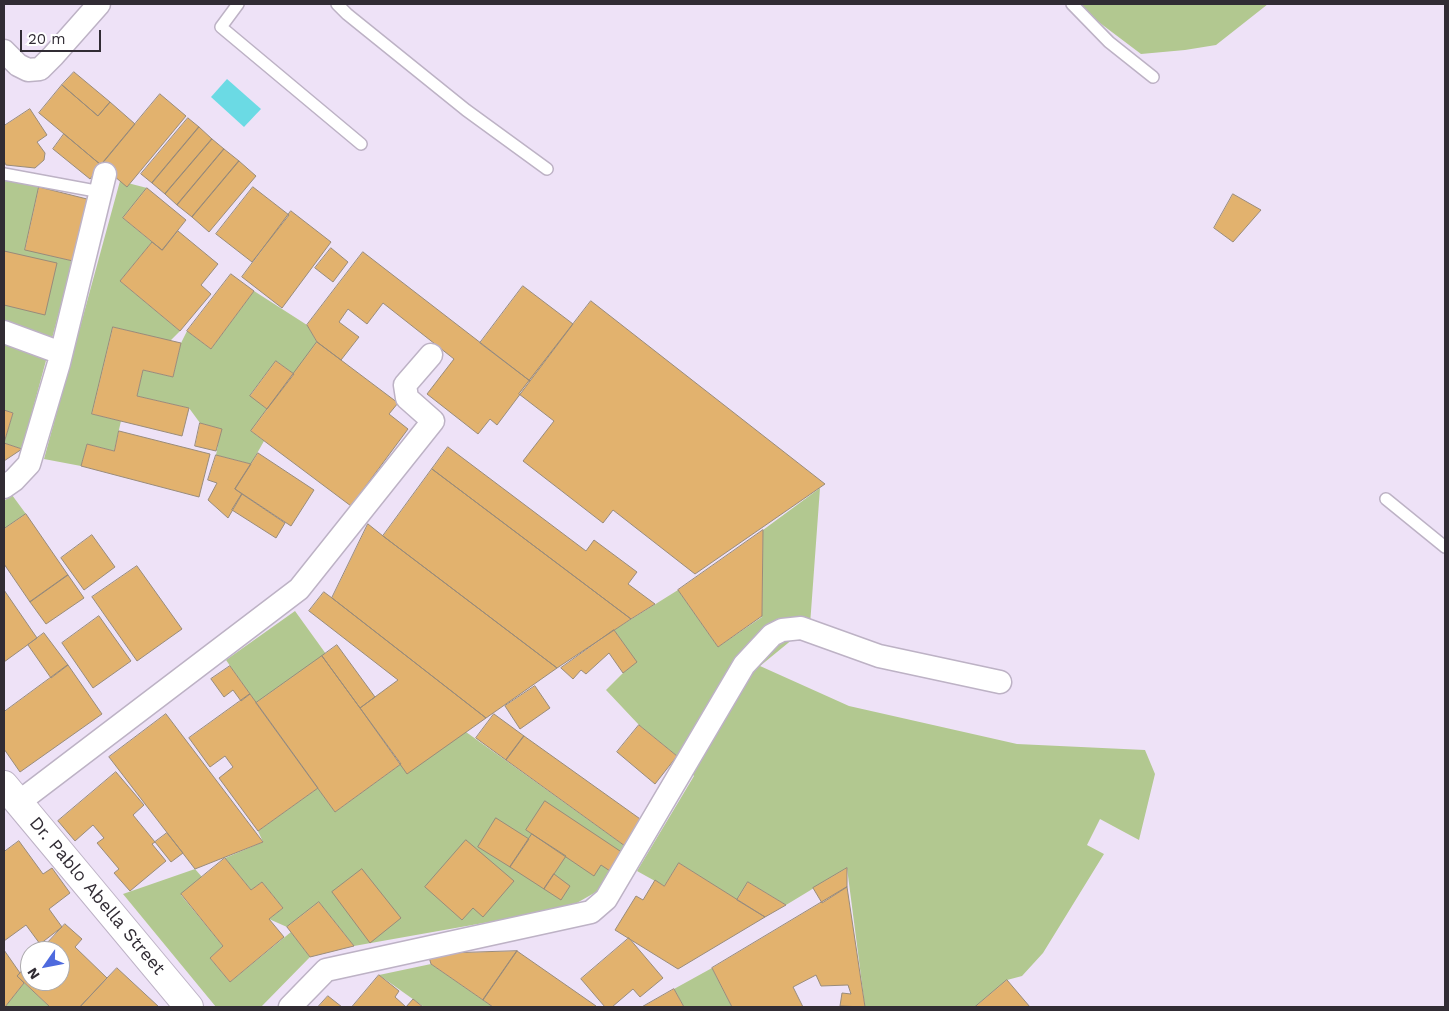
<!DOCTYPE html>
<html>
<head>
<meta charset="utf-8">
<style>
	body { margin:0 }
	#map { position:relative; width:1449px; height:1011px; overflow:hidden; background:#eee2f7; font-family:"Work Sans",sans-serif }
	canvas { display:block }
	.frame { position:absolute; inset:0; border:5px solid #312c34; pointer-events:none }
	.north { position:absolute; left:20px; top:941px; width:50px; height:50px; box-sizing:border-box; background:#fff; border:1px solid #adabae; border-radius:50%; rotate:237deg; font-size:14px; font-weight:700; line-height:20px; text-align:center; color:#312c34 }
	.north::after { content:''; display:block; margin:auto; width:18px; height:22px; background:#4e6ade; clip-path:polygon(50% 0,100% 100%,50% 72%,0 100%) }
	.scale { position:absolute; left:20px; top:30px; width:81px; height:22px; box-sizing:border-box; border:2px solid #312c34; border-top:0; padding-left:6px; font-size:15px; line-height:18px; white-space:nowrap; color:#312c34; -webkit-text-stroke:4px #fff; paint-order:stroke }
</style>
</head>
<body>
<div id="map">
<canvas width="1449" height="1011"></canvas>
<div class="frame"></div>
<div class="north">N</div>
<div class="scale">20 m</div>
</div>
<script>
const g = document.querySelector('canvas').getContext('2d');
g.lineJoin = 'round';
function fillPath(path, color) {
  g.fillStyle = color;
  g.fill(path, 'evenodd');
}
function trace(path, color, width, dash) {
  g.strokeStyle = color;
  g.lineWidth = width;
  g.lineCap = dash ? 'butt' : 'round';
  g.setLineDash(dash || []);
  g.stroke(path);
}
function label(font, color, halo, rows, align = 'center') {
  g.font = font + ' "Work Sans",sans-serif';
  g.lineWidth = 4.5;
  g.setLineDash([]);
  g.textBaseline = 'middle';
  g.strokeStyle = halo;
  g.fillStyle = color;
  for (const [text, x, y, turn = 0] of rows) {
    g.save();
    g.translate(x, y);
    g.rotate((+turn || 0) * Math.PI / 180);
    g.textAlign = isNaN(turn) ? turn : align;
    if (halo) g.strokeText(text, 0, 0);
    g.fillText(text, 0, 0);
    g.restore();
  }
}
const green = new Path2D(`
	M1081,4H1268L1216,45L1185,50L1141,54L1092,17Z
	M4,179L39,187L25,249L73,261L22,449L4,443L13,413L4,410Z
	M120,181L147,188L123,218L152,242L120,281L180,331L170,341L113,327L92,414L121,421L114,451L87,444L81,466L44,459Z
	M254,291L307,325L317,342L294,374L276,361L250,395L267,409L251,431L264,441L251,464L216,455L221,429L200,423L189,408L137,396L143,370L173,377L181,343L187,331L211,349Z
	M820,488L810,625L760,666L849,706L1017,744L1145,750L1155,774L1139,840L1100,819L1087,845L1104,854L1043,953L1022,976L1007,980L975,1007H865L847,868L786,905L748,882L737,900L679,863L664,886L637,871L694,776L677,756L639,725L606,690L623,673L636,662L614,630L678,590L718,647L762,617L763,530Z
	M12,495L26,514L4,529V501Z
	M295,611L326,654L256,703L226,660Z
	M466,732L625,846L603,888L568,908L354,946L319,902L287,927L269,919L283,908L262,882L251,890L225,858L263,842L258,831L318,788L335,812L401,764Z
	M195,869L202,877L181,895L223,946L210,958L230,982L291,932L310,957L261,1007H216L123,894Z
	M431,964L493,1007H424L379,975Z
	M712,968L732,1007H684L674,989Z
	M24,983L50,1007H5Z`);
const water = new Path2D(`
	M227,79L261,109L244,127L211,97Z`);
const building = new Path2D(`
	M74,72L110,102L98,116L62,85Z
	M62,85L98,116L110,102L135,124L101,165L39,113Z
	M160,94L186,116L127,187L101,165Z
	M30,109L47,135L37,142L45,153L44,160L35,168L6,165L4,161V126Z
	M188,118L199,127L152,183L141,174Z
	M199,127L212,139L165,194L152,183Z
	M64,134L101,165L90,179L53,149Z
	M212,139L224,149L177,205L165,194Z
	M224,149L239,161L192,217L177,205Z
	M239,161L256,176L209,232L192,217Z
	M39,187L87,199L73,261L25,250Z
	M253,187L289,215L252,262L216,234Z
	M147,188L186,220L162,250L123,218Z
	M1233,194L1261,210L1233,242L1214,228Z
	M291,211L331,242L282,308L242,277Z
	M178,231L218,264L201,285L211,294L180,331L120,281L152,242L162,250Z
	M331,248L348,262L333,282L315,268Z
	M4,251L57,263L45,315L4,305Z
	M363,252L530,381L497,425L490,419L478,434L427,394L454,359L383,303L367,324L348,309L339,322L359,337L341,360L317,342L307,325Z
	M231,274L254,291L211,349L187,331Z
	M523,286L573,324L530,381L480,343Z
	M591,301L825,484L695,574L613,510L603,523L523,461L554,421L519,394Z
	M113,327L181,343L173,377L143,370L137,396L189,408L182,436L92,414Z
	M317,342L398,403L389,414L408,429L351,506L251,431Z
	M276,361L294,374L267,409L250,396Z
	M4,410L13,413L4,443Z
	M200,423L222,429L216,451L195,446Z
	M119,431L210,454L199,497L81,466L87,444L114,451Z
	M4,443L22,449L4,461Z
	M448,447L586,551L594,540L637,572L628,584L655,604L631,619L432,469Z
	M258,453L314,490L291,526L235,489Z
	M216,455L251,464L235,489L242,494L228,518L208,500L217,483L208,480Z
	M432,469L631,619L557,668L383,536Z
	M242,494L285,523L276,538L232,510Z
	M26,514L68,575L30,602L4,564V529Z
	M368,524L383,536L557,668L486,718L332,598Z
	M763,530L762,616L718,647L678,590Z
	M92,535L115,567L84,590L61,558Z
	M137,566L182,629L137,661L92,597Z
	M68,575L84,598L46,624L30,602Z
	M4,590L37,638L4,662Z
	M324,592L332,598L486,718L407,774L360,708L398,680L309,611Z
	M99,616L131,661L93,688L62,643Z
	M614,630L637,662L623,673L609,653L586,674L581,670L573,679L561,668Z
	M44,633L68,665L51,678L28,645Z
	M337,645L375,697L360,708L322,656Z
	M322,656L401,764L335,812L256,703Z
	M68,665L102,714L20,772L4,749V712Z
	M230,666L250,694L241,701L233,690L224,697L211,679Z
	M535,686L550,708L520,729L505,706Z
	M250,694L318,788L258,831L219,778L233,767L225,756L210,767L189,738Z
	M166,714L263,842L195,869L109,757Z
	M494,714L524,736L506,760L476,738Z
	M639,725L677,756L655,784L617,752Z
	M524,736L643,821L625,846L506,760Z
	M116,772L144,805L133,815L155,842L152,844L166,861L130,891L114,873L119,869L97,843L104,838L93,825L75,841L58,821Z
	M545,801L626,855L613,873L601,865L594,876L526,830Z
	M496,818L529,839L510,867L478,847Z
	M167,833L183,853L171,862L155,842Z
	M532,834L566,856L544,889L510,867Z
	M466,840L514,881L483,917L473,908L462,920L425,887Z
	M19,841L43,874L52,868L70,893L49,909L62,927L40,944L26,925L4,941V852Z
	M225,858L251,890L262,882L283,908L269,919L284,937L230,982L210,958L223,946L181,894Z
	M679,863L765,917L678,969L615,930L636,896L643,900L655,880L664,886Z
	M847,868V887L822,903L813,888Z
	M362,869L401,918L370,943L332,892Z
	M554,874L570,886L561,900L544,889Z
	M748,882L786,905L765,917L737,900Z
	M847,887L865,1007L840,1006L842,993L851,994L848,985L821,986L816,975L793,987L803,1007H732L712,968Z
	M319,902L354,946L310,957L287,927Z
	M65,924L82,939L75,947L107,978L80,1007H50L17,976L30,962V981H60V951H40Z
	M629,938L663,978L640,997L633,989L612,1007H605L581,979Z
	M4,950L20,973L17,976L24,983L5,1007H4Z
	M517,951L596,1006L595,1007H493L483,1000Z
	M517,951L483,1000L431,964L428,954Z
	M117,968L159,1007H80Z
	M379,975L399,991L395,997L406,1007L413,999L423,1007H352Z
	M1007,980L1030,1007H975Z
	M674,989L684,1007H642Z
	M328,996L342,1007H318Z`);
const service = new Path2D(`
	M238,4L221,27L361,144
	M337,4L347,14L466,110L547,169
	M1072,4L1109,42L1153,77
	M4,174L101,192
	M1386,499L1445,547`);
const minor = new Path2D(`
	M4,51L18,65L28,70L40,69L53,56L99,4
	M4,332L61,353
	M4,487L14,480L29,464L59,363L105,174
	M19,802L299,589L433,421L407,398L405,385L431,355
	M290,1007L326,970L591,912L606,899L744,665L772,635L782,630L801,628L879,656L1000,682`);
const tertiary = new Path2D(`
	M4,785L189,1007`);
const streetNames = [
	["Dr. Pablo Abella Street",97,896,50]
];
fillPath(green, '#b2c890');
fillPath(water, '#6bdae4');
fillPath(building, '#e2b26e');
trace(building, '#998b7a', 1);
trace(service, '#bdb2c5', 14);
trace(minor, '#bdb2c5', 25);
trace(tertiary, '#bdb2c5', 30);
trace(service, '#fff', 11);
trace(minor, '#fff', 22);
trace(tertiary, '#fff', 28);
label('18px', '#312c34', '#fff', streetNames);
</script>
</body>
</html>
